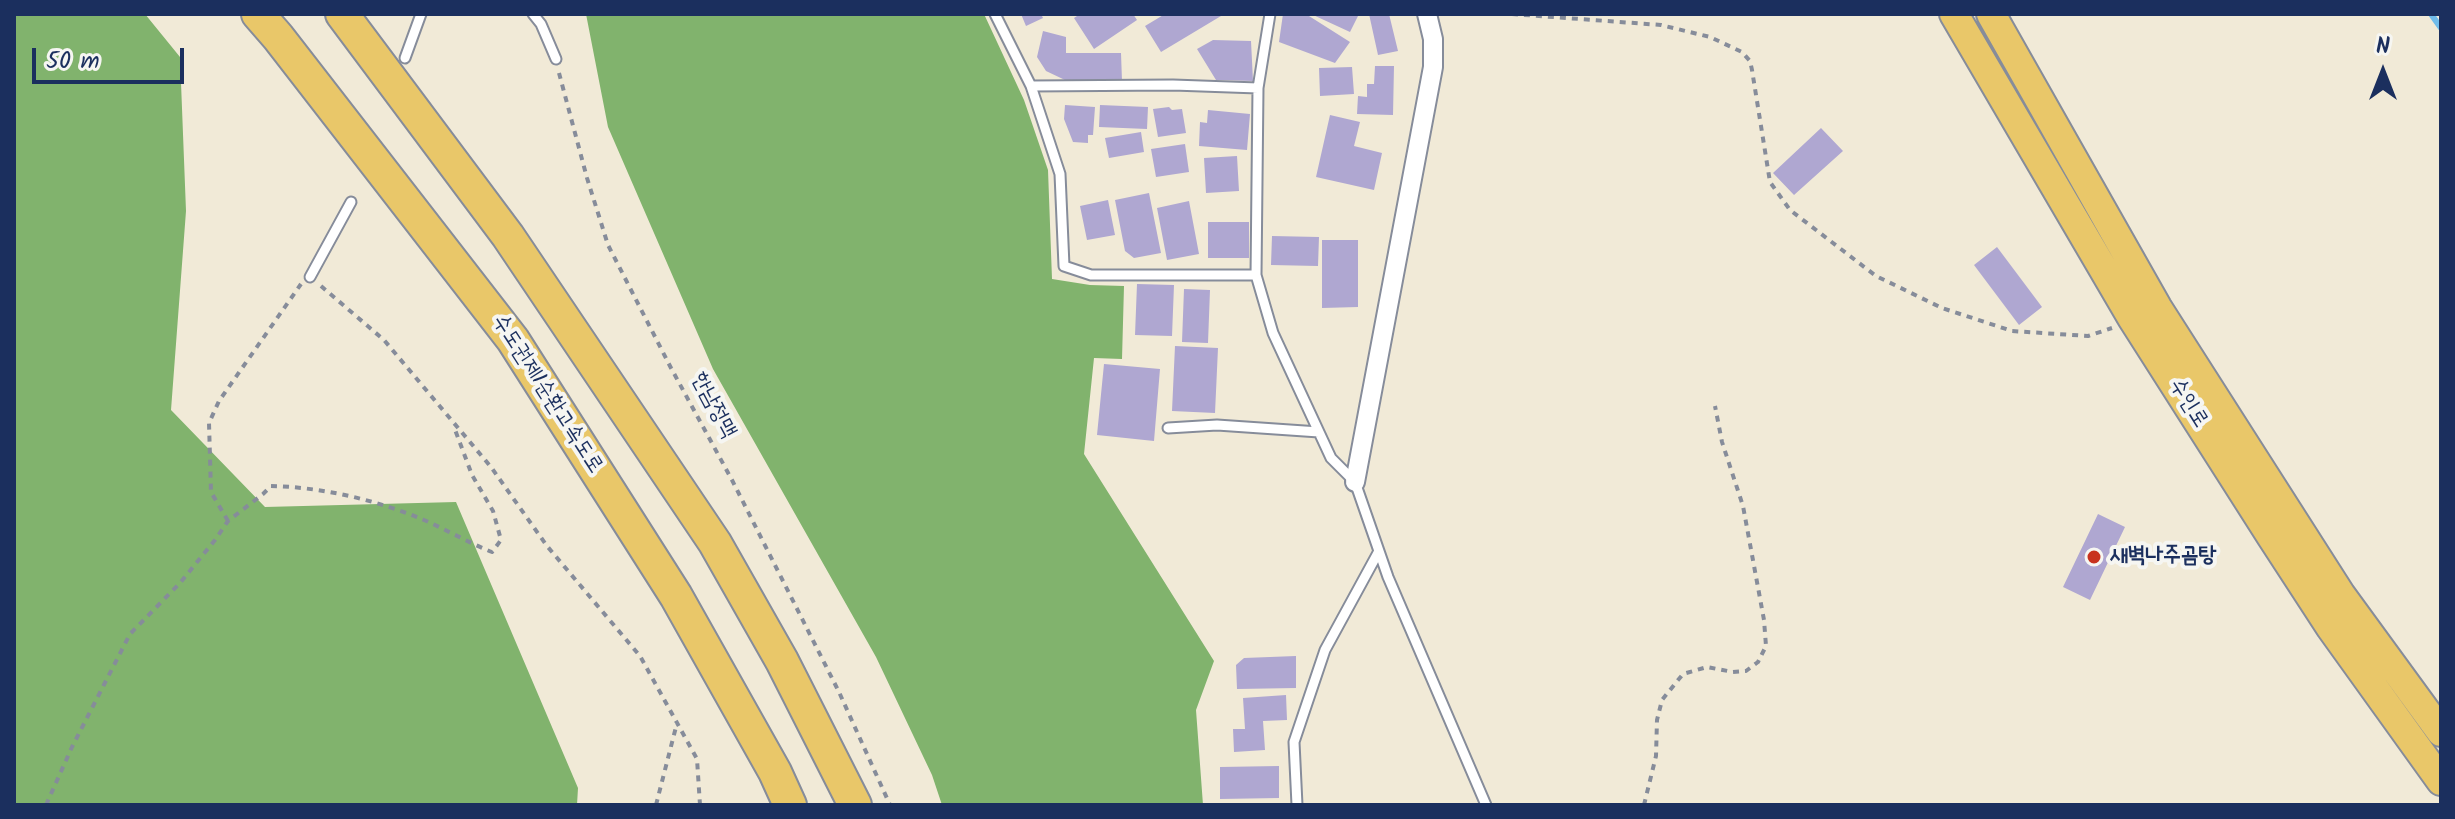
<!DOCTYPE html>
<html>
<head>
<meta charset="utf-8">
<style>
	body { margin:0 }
	#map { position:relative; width:2455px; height:819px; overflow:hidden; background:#f1ead7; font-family:Kalam,sans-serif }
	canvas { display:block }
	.frame { position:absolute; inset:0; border:16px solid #1b2f5e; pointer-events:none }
	.north { position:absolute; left:2343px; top:32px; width:80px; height:80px; -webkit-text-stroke:6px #f6f6f2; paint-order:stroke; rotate:0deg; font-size:22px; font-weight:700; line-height:32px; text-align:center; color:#1b2f5e }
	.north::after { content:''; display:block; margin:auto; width:28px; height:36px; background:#1b2f5e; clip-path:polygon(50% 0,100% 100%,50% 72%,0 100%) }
	.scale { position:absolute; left:32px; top:48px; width:152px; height:36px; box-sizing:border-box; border:4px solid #1b2f5e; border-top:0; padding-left:10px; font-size:24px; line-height:28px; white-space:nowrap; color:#1b2f5e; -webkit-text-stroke:6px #f6f6f2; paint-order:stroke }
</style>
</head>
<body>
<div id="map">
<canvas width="2455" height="819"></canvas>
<div class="frame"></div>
<div class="north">N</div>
<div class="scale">50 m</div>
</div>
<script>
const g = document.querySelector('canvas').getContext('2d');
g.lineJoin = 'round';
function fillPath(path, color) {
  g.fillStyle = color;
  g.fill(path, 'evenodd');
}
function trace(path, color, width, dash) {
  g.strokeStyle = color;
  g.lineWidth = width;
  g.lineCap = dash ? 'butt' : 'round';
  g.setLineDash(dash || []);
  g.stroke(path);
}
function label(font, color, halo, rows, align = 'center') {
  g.font = font + ' Kalam,"Poor Story",sans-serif';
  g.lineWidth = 8;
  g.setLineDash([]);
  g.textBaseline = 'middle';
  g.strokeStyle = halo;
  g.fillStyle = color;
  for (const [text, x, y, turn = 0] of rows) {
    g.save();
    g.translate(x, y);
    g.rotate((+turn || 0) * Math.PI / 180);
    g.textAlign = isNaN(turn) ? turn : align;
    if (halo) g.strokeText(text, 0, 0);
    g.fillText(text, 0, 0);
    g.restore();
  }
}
const forest = new Path2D(`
	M14,14H145L180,57L186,211L171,410L265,507L456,502L578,788L577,805H14Z
	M586,14H984L1024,100L1048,170L1052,279L1090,285L1124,286L1122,359L1094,358L1084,454L1214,661L1196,710L1203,805H942L932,775L876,657L713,369L608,127Z`);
const stream = new Path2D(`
	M2431,14L2441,28`);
const building = new Path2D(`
	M1021,14H1041L1043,18L1026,26Z
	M1080,14H1133L1137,20L1094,49L1074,18Z
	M1165,14H1220L1221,16L1161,52L1145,26Z
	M1283,14L1309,16L1350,42L1335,63L1279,42Z
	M1311,14H1359L1350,32Z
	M1369,14H1389L1398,51L1378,55Z
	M1043,31L1066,37V53H1121L1122,81L1065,80L1046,71L1037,57Z
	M1213,40L1251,41L1253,81L1216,80L1197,49Z
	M1375,66H1394L1393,115L1357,114L1358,96L1367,97V84H1374Z
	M1352,67L1354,94L1320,96L1319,68Z
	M1065,105L1095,107L1093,135H1088V143L1073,142L1064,119Z
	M1100,105L1148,107L1147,129L1099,127Z
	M1169,107L1172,110L1182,109L1186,133L1158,137L1153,109Z
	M1208,110L1250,114L1247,150L1199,146L1200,122L1207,123Z
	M1330,115L1360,122L1354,146L1382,153L1374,190L1316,177Z
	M1821,128L1843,151L1794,195L1773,173Z
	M1141,132L1144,152L1109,158L1105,138Z
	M1185,144L1189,172L1156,177L1151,149Z
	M1237,156L1239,191L1206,193L1204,158Z
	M1149,193L1161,253L1134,258L1125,251L1115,200Z
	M1108,200L1115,235L1087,240L1080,206Z
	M1189,201L1199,254L1167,260L1157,208Z
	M1208,222H1249V258H1208Z
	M1272,236L1319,237L1318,266L1271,265Z
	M1322,240H1358V307L1322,308Z
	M1997,247L2042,307L2019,325L1974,265Z
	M1137,284L1174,285L1172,336L1135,335Z
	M1184,289L1210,290L1208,343L1182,342Z
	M1175,346L1218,348L1215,413L1172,411Z
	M1104,364L1160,369L1154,441L1097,435Z
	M2098,514L2125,527L2090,600L2063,587Z
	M1296,656V688L1237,689L1236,665L1244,658Z
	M1286,695L1287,720L1263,721L1265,750L1234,752L1233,729H1245L1243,698Z
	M1279,766V798L1220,799V767Z`);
const path = new Path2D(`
	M1512,14L1661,25L1710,37L1742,52L1750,61L1752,70L1770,182L1790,210L1876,276L1942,308L2012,331L2088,336L2112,328
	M559,73L587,178L608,245L671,368L732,480L839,692L890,805
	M321,286L384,340L491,467L547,546L640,656L697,759L700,805
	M228,521L211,492L209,423L219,401L301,284
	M46,805L72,747L130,634L180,583L215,540L228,521L263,494L271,486C321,487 377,500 424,520C447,530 469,543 492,552L501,540L493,511L472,475L454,427
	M656,805L677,723
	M1644,805L1656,756L1657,720L1662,700L1683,674L1707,667L1733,672L1746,671L1758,662L1766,646L1764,620L1743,506L1722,442L1715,406`);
const service = new Path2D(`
	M533,14L541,24L556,59
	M995,14L1031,86L1060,174L1064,266L1091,275H1256
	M1270,14L1258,88L1256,275L1273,333L1331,458L1355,482L1388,577L1486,805
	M405,58L421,14
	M1031,86L1173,85L1258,88
	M310,277L351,202
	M1168,428L1217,425L1319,432
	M1297,805L1294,742L1325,650L1379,551`);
const minor = new Path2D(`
	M1355,482L1433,67V39L1427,14`);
const primary = new Path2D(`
	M1954,14L2132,318L2271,536L2331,628L2441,781
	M1991,14L2157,307L2341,595L2441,732`);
const motorway = new Path2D(`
	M258,14L278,37L513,340L676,596L775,772L790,805
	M342,14L508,236L715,543L782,661L855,805`);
const markers = [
	[2094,557,8,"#c8321e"]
];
const streetNames = [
	["수도권제1순환고속도로",546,395,57],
	["수인로",2187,404,58],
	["한남정맥",712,406,62]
];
const poiNames = [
	["새벽나주곰탕",2110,557]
];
fillPath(forest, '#81b36d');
trace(stream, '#70bcea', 6);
fillPath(building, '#afa7d1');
trace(service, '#868c9a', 13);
trace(minor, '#868c9a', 22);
trace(primary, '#868c9a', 32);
trace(motorway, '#868c9a', 36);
trace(path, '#868c9a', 4, [6, 6]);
trace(service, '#fff', 9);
trace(minor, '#fff', 18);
trace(primary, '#e9c769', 28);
trace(motorway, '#e9c769', 32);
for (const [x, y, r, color] of markers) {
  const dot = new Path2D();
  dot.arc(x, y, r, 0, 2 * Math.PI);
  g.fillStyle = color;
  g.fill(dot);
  trace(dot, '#f6f6f2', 3);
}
label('22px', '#1b2f5e', '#f6f6f2', streetNames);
label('bold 22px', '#1b2f5e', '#f6f6f2', poiNames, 'left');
</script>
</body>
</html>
